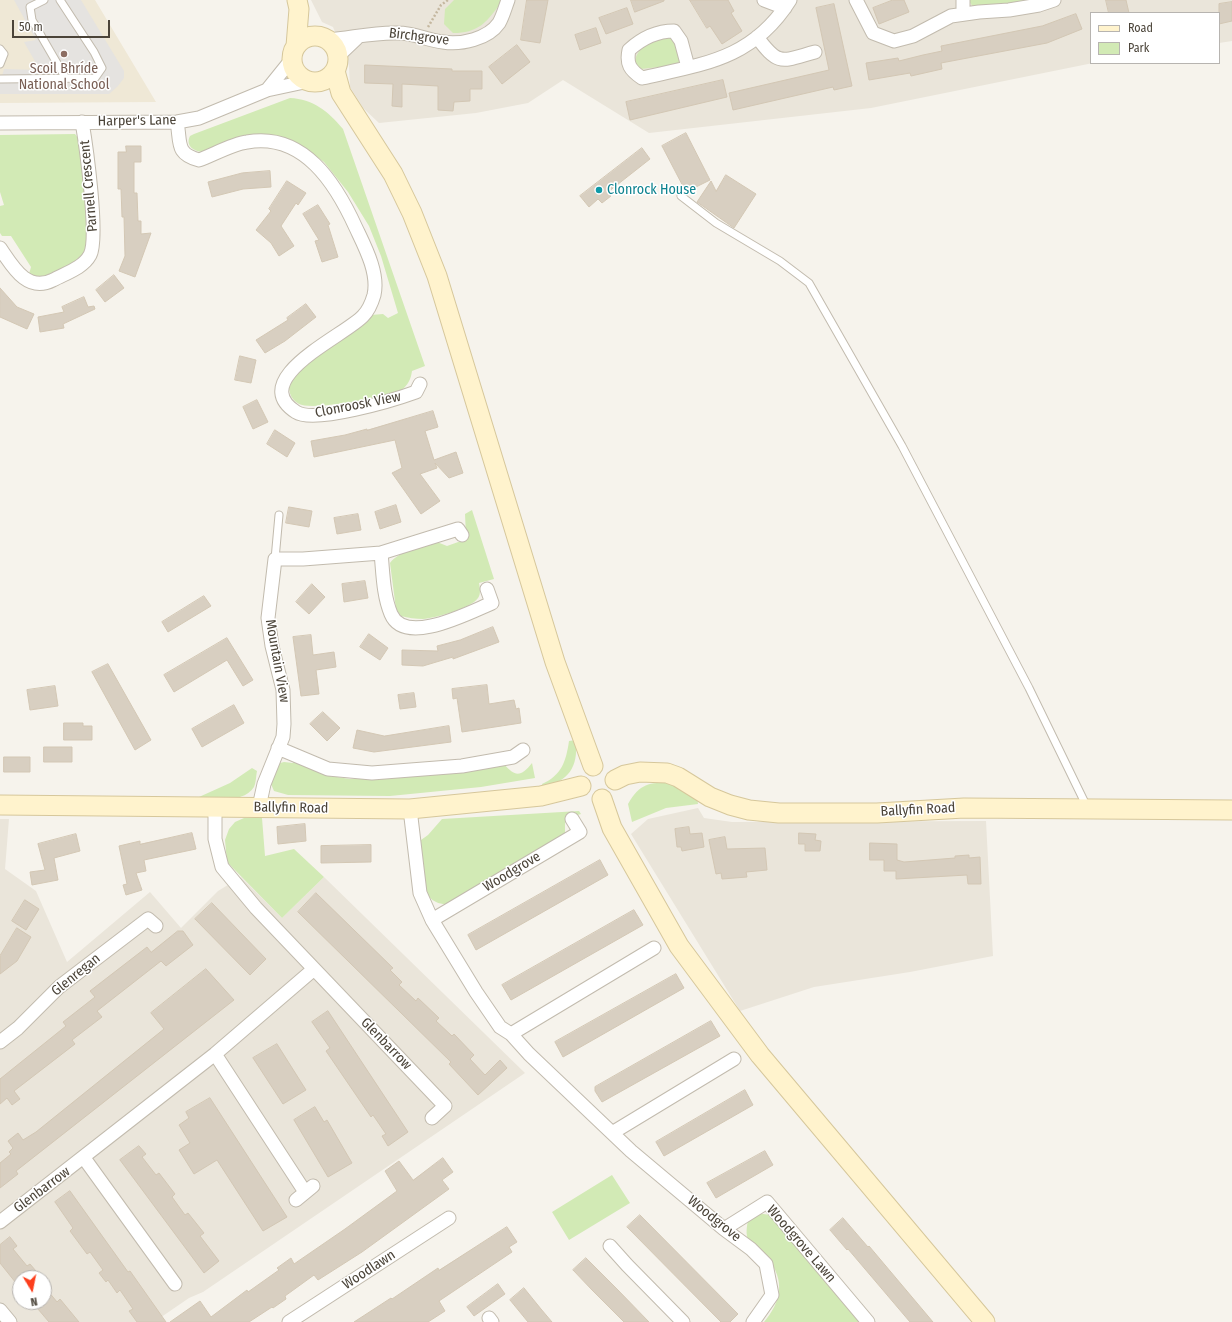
<!DOCTYPE html>
<html>
<head>
<meta charset="utf-8">
<style>
	body { margin:0 }
	#map { position:relative; width:1232px; height:1322px; overflow:hidden; background:#f6f3ec; font-family:"Fira Sans Condensed",sans-serif }
	canvas { display:block }
	.legend { position:absolute; left:1090px; top:12px; width:130px; height:52px; box-sizing:border-box; background:#fff; border:1px solid #b7b4b0; margin:0; padding:5px 7px; list-style:none; font-size:12px; color:#4b4439 }
	.legend li { display:flex; align-items:center; gap:8px; height:20px }
	.legend b { width:20px; border:1px solid #b7b4b0 }
	.north { position:absolute; left:12px; top:1270px; width:40px; height:40px; box-sizing:border-box; background:#fff; border:1px solid #b7b4b0; border-radius:50%; rotate:170deg; font-size:11px; font-weight:700; line-height:16px; text-align:center; color:#4b4439 }
	.north::after { content:''; display:block; margin:auto; width:14px; height:18px; background:#fc3f1d; clip-path:polygon(50% 0,100% 100%,50% 72%,0 100%) }
	.scale { position:absolute; left:12px; top:20px; width:98px; height:18px; box-sizing:border-box; border:2px solid #4b4439; border-top:0; padding-left:5px; font-size:12px; line-height:14px; white-space:nowrap; color:#4b4439; -webkit-text-stroke:3px #fff; paint-order:stroke }
</style>
</head>
<body>
<div id="map">
<canvas width="1232" height="1322"></canvas>
<ul class="legend">
<li><b style="height:5px;background:#fff3cd"></b>Road</li>
<li><b style="height:11px;background:#d2eab5"></b>Park</li>
</ul>
<div class="north">N</div>
<div class="scale">50 m</div>
</div>
<script>
const g = document.querySelector('canvas').getContext('2d');
g.lineJoin = 'round';
function fillPath(path, color) {
  g.fillStyle = color;
  g.fill(path, 'evenodd');
}
function trace(path, color, width, dash) {
  g.strokeStyle = color;
  g.lineWidth = width;
  g.lineCap = dash ? 'butt' : 'round';
  g.setLineDash(dash || []);
  g.stroke(path);
}
function label(font, color, halo, rows, align = 'center') {
  g.font = font + ' "Fira Sans Condensed",sans-serif';
  g.lineWidth = 3;
  g.setLineDash([]);
  g.textBaseline = 'middle';
  g.strokeStyle = halo;
  g.fillStyle = color;
  for (const [text, x, y, turn = 0] of rows) {
    g.save();
    g.translate(x, y);
    g.rotate((+turn || 0) * Math.PI / 180);
    g.textAlign = isNaN(turn) ? turn : align;
    if (halo) g.strokeText(text, 0, 0);
    g.fillText(text, 0, 0);
    g.restore();
  }
}
const residential = new Path2D(`
	M311,0H1232V41L1219,43V13H1091V63H1093L871,108L649,133L563,80L528,103L476,113L379,123L363,108L350,87L349,66L333,27L322,22Z
	M698,808L704,818L732,822L986,821L993,956L910,972L814,987L740,1011L631,834L648,819Z
	M0,819H9L5,869L36,891L67,962L150,892L181,928L218,891L241,877L282,918L324,877L525,1073L203,1292L189,1298L154,1322H0ZM20,1278H44V1302H20Z`);
const education = new Path2D(`
	M0,0H95L156,102L0,103Z`);
const green = new Path2D(`
	M454,0H500V4C486,23 478,33 453,33L444,24L445,9Z
	M968,0H1029L974,8Z
	M669,35L675,39L681,62L676,65L641,69L635,64C634,48 655,38 669,35Z
	M290,98C313,99 328,111 343,129L425,366L412,371C411,378 409,383 404,388C393,397 312,411 299,404C289,398 289,391 289,380L321,350L352,333L371,315L383,314L388,318L398,313L381,256L369,226L348,192L324,162L303,147L284,140L202,152C194,151 185,146 190,136L194,134Z
	M75,134L78,138L91,235L85,252L74,262L41,278H35L29,274L31,267L11,236H2L0,233V206L4,205L0,192V135Z
	M472,510L494,579L479,583C480,588 481,594 478,598C472,608 435,618 423,619C416,619 408,618 401,616L396,609L390,563C399,551 422,546 437,542L447,546L461,541L466,536L465,514Z
	M576,740C578,769 569,779 543,789L542,784C562,775 566,761 569,741Z
	M294,760L330,776L350,779L399,777L504,764C515,777 521,777 532,763L535,778L481,787L390,796L288,795L274,791L271,784L280,763L284,762L293,763Z
	M252,768L257,771C256,776 256,783 254,787C244,803 215,800 199,797L230,783Z
	M671,782L697,796L698,804L666,808L632,822L628,804C640,783 649,783 671,782Z
	M579,811L581,814L574,816L565,823V833L561,838L446,904C416,904 422,861 421,840L428,835L442,819Z
	M244,818H262L265,856L294,849L324,877L282,918L227,862L225,840L229,829L235,822Z
	M612,1175L630,1203L569,1240L552,1212Z
	M757,1213L770,1215L863,1322H764C781,1302 786,1280 767,1258C762,1252 754,1247 749,1241C745,1235 747,1226 748,1220Z`);
const parking = new Path2D(`
	M14,0H81L124,71V78L118,86L109,94H0V83L4,69L40,70L24,42L36,40Z`);
const building = new Path2D(`
	M527,0H548L540,43L521,40Z
	M631,0H664V1L635,12Z
	M690,0H728L734,11L731,13L742,31L722,44L710,26L707,28Z
	M893,0H904L909,12L879,24L873,8Z
	M1106,0H1126L1129,13H1109Z
	M1232,2V21L1219,24V4Z
	M834,4L852,86L834,90L833,87L733,110L729,93L829,70L816,8Z
	M627,8L633,24L606,34L599,18Z
	M1076,14L1082,29L1047,43L941,63L942,69L911,76L910,73L869,80L866,63L898,58L899,61L923,55L942,51L941,46L1042,26Z
	M596,28L601,43L580,50L575,35Z
	M517,45L530,62L502,84L489,67Z
	M365,65L452,69V71H482V89H470V101L454,102L453,111L438,110V86L402,84V107L392,106L393,84L365,83Z
	M723,80L727,97L630,120L626,102Z
	M686,133L710,180L686,192L662,146Z
	M126,146H141V162H134V193H137L138,221H141V234L151,233L135,277L119,271L125,256L124,217H122L121,189H118V152H126Z
	M642,148L650,159L608,192L611,196L602,203L598,199L589,207L580,196Z
	M270,171L271,187L243,189L212,197L208,182L242,173Z
	M726,175L756,194L734,228L697,202L711,181L716,191Z
	M287,181L306,193L298,205L296,203L281,226L294,246L279,256L271,243L256,230L271,211L269,209Z
	M318,205L330,224L328,225L338,257L322,262L315,241L319,240L303,214Z
	M114,275L124,288L105,302L96,290Z
	M0,288L17,307L34,314L27,329L0,317Z
	M84,297L88,307L94,306L95,309L63,324L64,328L40,332L38,317L64,312L62,307Z
	M306,304L316,317L285,341L265,353L256,340L288,320L287,318Z
	M240,356L256,360L251,383L235,380Z
	M257,400L268,422L253,429L243,407Z
	M433,411L438,427L425,431L434,460L456,452L463,473L449,478L435,463L437,468L420,474L440,501L421,514L392,473L402,468L395,440L314,457L311,441L345,435L367,429V430Z
	M275,430L295,443L287,457L267,444Z
	M396,505L401,522L380,529L375,512Z
	M289,507L312,511L309,527L286,523Z
	M358,514L361,530L337,534L334,518Z
	M365,581L368,598L344,602L342,584Z
	M312,584L325,597L309,614L296,602Z
	M204,596L211,606L168,632L162,622Z
	M493,627L499,642L453,659V657L423,666L402,665V650L438,651L437,646L460,640Z
	M369,634L388,648L380,660L360,647Z
	M311,635L313,655L334,652L336,667L316,670L319,694L301,696L293,637Z
	M227,638L253,680L243,686L227,660L174,692L164,675Z
	M108,664L151,740L135,750L92,672Z
	M487,685L489,704L514,700L516,709L519,708L521,723L462,732L457,698L453,699L452,689Z
	M55,686L58,706L30,710L27,690Z
	M414,693L416,707L400,709L398,695Z
	M234,705L244,723L202,747L192,729Z
	M323,712L340,728L327,741L310,724Z
	M64,723H83V726H92V740H64Z
	M449,726L451,742L374,752L353,748L357,730L384,736Z
	M44,747H72V762H44Z
	M4,757H30V772H4Z
	M305,824L306,841L278,844L277,827Z
	M689,827L690,834L702,833L704,847L682,851L681,847H677L675,829Z
	M192,833L196,849L144,860L146,871L136,873L142,890L126,895L123,885L127,884L119,846L140,841V844Z
	M799,833L816,834L815,840L821,841L820,851H805V844H799Z
	M76,834L80,851L54,858L58,880L32,885L30,872L45,870L38,844Z
	M725,837L727,849L765,848L767,870L746,872L747,877L722,879L721,873L716,874L709,840Z
	M870,843L897,844V860L904,862L955,858V856L969,855V858L980,857L981,884H968L967,875L896,879V871H884V860H870Z
	M371,845V862L321,863V846Z
	M600,860L608,875L476,950L468,935Z
	M316,893L393,968L390,970L402,982L399,985L416,1001L418,998L439,1018L436,1021L452,1036L454,1034L474,1055L470,1059L485,1075L500,1060L507,1068L478,1095L449,1064L451,1062L298,912Z
	M25,900L39,909L26,930L12,921Z
	M212,903L266,959L250,975L195,919Z
	M634,910L643,925L511,1000L502,985Z
	M17,928L31,937L17,961L0,974V956Z
	M178,931H183L193,945L166,966L161,961L97,1011L102,1017L72,1040L75,1044L14,1091L20,1099L12,1105L7,1098L0,1104V1079L66,1026L63,1022L95,997L90,991L147,947L151,952Z
	M206,969L234,1000L16,1171L18,1174L0,1188V1163L11,1154L9,1152L13,1148L8,1141L18,1133L23,1140L36,1132L164,1029L151,1013Z
	M676,974L684,988L563,1057L555,1042Z
	M328,1011L408,1132L388,1146L382,1136L386,1134L373,1115L371,1117L326,1051L330,1048L312,1022Z
	M711,1021L720,1036L602,1102L595,1091V1087Z
	M277,1044L306,1090L283,1104L253,1058Z
	M745,1090L753,1105L664,1156L656,1142Z
	M210,1098L287,1217L263,1231L217,1160L194,1174L179,1150L190,1143L179,1125L189,1118L186,1112Z
	M315,1107L324,1122L327,1120L352,1163L328,1177L294,1120Z
	M139,1146L146,1154L142,1157L156,1175L159,1173L175,1194L172,1197L185,1215L188,1213L204,1233L200,1236L219,1261L204,1273L120,1160Z
	M765,1151L773,1165L716,1198L707,1183Z
	M443,1158L453,1172L442,1180L449,1189L362,1252L318,1280L314,1275L285,1296L286,1299L273,1308L272,1307L249,1322H170L200,1301L211,1317L247,1290L248,1292L279,1270L277,1268L291,1258L294,1264L345,1229L397,1191L385,1171L399,1161L413,1180Z
	M70,1191L128,1272L130,1271L166,1322H137L129,1311L133,1309L120,1290L117,1293L108,1280L106,1282L99,1273L103,1270L90,1252L87,1254L70,1231L73,1228L55,1202Z
	M640,1215L738,1314L730,1322H721L627,1227Z
	M843,1218L868,1247L869,1246L933,1322H910L848,1249L847,1250L830,1230Z
	M507,1227L517,1242L509,1247L512,1252L439,1301L445,1311L428,1322H354L391,1298L392,1299L438,1268L439,1270Z
	M10,1237L17,1246L13,1249L27,1266L30,1264L42,1278H20V1288L0,1263V1245Z
	M586,1258L617,1289L649,1322H624L592,1290L573,1270Z
	M498,1284L505,1294L474,1316L467,1307Z
	M44,1286L57,1302L60,1299L79,1322H49L32,1302H44Z
	M524,1288L541,1309L552,1322H528L510,1300Z`);
const path = new Path2D(`
	M428,27L441,5L448,0`);
const lane = new Path2D(`
	M44,0L30,7L32,20L65,77
	M0,49L4,54L0,64
	M0,79L95,78L102,68L94,52L60,0
	M681,196L716,223L780,261L809,283L902,446L1029,688L1087,807
	M275,559L279,515`);
const street = new Path2D(`
	M764,0L785,8
	M856,0L873,33L894,41L913,36L951,16L979,12L1009,10L1039,5L1054,0
	M963,14V0
	M757,37C779,67 782,61 815,52
	M328,40C352,38 374,32 398,33C414,33 427,40 443,42C461,45 488,39 499,23C503,16 505,8 508,0
	M338,56L358,37
	M688,67L681,41L674,31C657,31 641,39 629,50C626,64 630,70 642,78C704,64 753,59 790,0
	M267,90L292,59
	M177,122C181,142 175,154 199,160C213,155 232,144 247,142C304,132 336,184 356,228C365,247 379,273 374,295C372,302 368,311 363,316C346,335 245,379 296,412C314,424 394,400 416,392L420,384
	M0,123L177,122L199,118L267,90L309,81
	M0,248C13,267 27,293 53,280C66,273 83,268 90,255C99,238 86,145 82,122
	M381,553C383,572 383,595 391,614C405,647 470,612 492,603L487,589
	M278,748L328,769L372,773L462,766L513,757L523,750
	M259,807L264,784L283,737L284,724L283,690L272,646L268,618L275,559H303L381,553L458,529L462,535
	M213,808L215,816V839L222,867L256,908L445,1106L432,1118
	M410,809L420,893L432,920L476,992L500,1027L511,1034L529,1054L631,1151L724,1229L751,1249L766,1264L772,1295L753,1322
	M432,920L580,832L572,819
	M511,1034L654,948
	M0,1042L18,1028L59,987L148,919L156,926
	M215,1054L305,1192
	M612,1133L734,1059
	M84,1158L175,1284
	M296,1200L313,1186
	M0,1222L215,1054L314,969
	M724,1229L767,1202L868,1322
	M610,1246L627,1265L683,1322
	M0,1310L10,1322
	M489,1318L492,1322
	M289,1322L449,1218`);
const secondary = new Path2D(`
	M292 59a23 23 0 1 1 46 0a23 23 0 1 1-46 0Z
	M296,46L299,9L297,0
	M335,71L341,93L393,174L412,213L437,276L555,662L593,766
	M615,780L625,775L640,772L667,773L678,777L710,797L730,805L749,810L779,813H877L964,808L1232,810
	M602,799L612,828L679,946L760,1055L985,1322
	M0,805L410,809L541,796L581,786`);
const markers = [
	[64,54,4,"#8d6e63"],
	[599,190,4,"#0f9aa8"]
];
const streetNames = [
	["Birchgrove",419,37,7],
	["Harper's Lane",137,121,-1],
	["Parnell Crescent",89,186,-95],
	["Clonroosk View",358,405,-11],
	["Mountain View",277,661,80],
	["Ballyfin Road",291,808,1],
	["Ballyfin Road",918,810,-3],
	["Woodgrove",512,872,-31],
	["Glenregan",76,975,-39],
	["Glenbarrow",386,1044,46],
	["Glenbarrow",42,1190,-37],
	["Woodgrove",714,1219,39],
	["Woodgrove Lawn",801,1244,49],
	["Woodlawn",369,1270,-33]
];
const educationNames = [
	["Scoil Bhríde",64,69],
	["National School",64,85]
];
const cultureNames = [
	["Clonrock House",607,190]
];
fillPath(residential, '#eae5da');
fillPath(education, '#efe8d6');
fillPath(green, '#d2eab5');
fillPath(parking, '#e5e3e0');
fillPath(building, '#d8cfc1');
trace(building, '#d3c7b4', 1);
trace(lane, '#c2bbae', 9);
trace(street, '#c2bbae', 15);
trace(secondary, '#d6c79b', 21);
trace(path, '#c4b79f', 2.5, [2, 2]);
trace(lane, '#fff', 7);
trace(street, '#fff', 13);
trace(secondary, '#fff3cd', 19);
for (const [x, y, r, color] of markers) {
  const dot = new Path2D();
  dot.arc(x, y, r, 0, 2 * Math.PI);
  g.fillStyle = color;
  g.fill(dot);
  trace(dot, '#fff', 1.5);
}
label('14px', '#4b4439', '#fff', streetNames);
label('14px', '#785e54', '#fff', educationNames);
label('14px', '#0d838f', '#fff', cultureNames, 'left');
</script>
</body>
</html>
